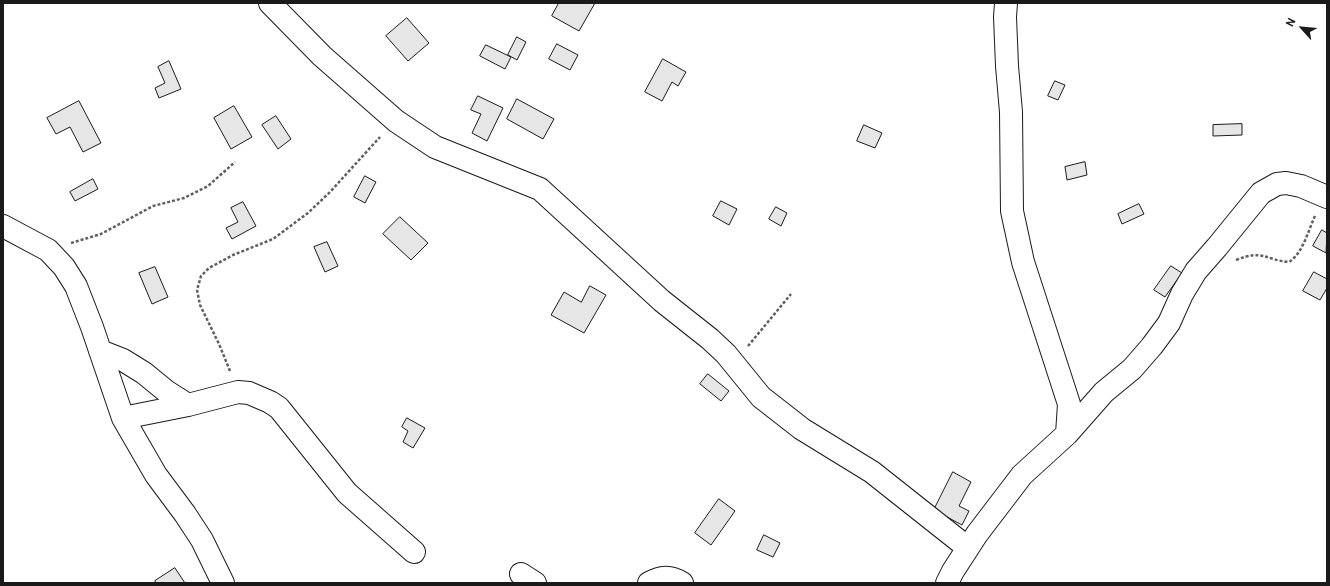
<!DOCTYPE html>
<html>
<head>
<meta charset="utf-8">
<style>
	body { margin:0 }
	#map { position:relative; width:1330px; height:586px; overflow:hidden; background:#fff; font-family:Roboto,sans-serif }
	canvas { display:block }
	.frame { position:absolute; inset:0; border:4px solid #1a1a1a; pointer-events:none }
	.north { position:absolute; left:1282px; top:8px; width:40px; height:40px; -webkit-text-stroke:3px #fff; paint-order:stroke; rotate:297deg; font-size:11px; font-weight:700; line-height:16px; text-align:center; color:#1a1a1a }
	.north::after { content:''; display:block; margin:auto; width:14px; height:18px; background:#1a1a1a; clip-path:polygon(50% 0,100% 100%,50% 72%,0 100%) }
</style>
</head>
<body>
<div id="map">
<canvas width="1330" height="586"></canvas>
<div class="frame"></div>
<div class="north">N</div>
</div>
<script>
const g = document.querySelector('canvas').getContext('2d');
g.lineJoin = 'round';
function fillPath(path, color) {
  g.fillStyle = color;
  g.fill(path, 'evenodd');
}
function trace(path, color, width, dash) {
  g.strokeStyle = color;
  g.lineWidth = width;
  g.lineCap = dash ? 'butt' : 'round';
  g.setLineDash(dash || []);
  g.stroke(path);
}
const building = new Path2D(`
	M559,3H595L579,31L552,16Z
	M407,18L429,43L408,61L386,36Z
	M517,37L526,42L517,60L508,55Z
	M557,44L578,55L570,70L549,59Z
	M486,45L511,57L505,69L480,56Z
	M663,59L686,72L678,86L672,82L662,101L645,92Z
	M169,61L181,89L159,98L155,88L165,83L158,67Z
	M1055,81L1065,85L1058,100L1048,96Z
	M478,96L503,108L487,141L472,133L481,114L471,110Z
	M517,99L554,119L543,139L507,119Z
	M79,101L101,143L83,152L70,127L56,134L47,118Z
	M234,106L252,137L231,149L214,118Z
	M276,116L291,139L278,149L262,125Z
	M1242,124V135L1213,136V125Z
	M864,125L882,133L875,148L857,141Z
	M1085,162L1087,175L1067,180L1065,167Z
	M365,176L376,182L365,203L354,197Z
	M93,179L98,189L75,201L70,192Z
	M721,201L737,209L729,225L713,216Z
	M243,202L256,226L232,239L226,228L238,222L231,208Z
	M1139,204L1144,214L1122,224L1118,214Z
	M776,207L787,213L781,226L769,219Z
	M400,217L428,243L411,260L383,234Z
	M1322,230L1327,233L1326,253L1313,246Z
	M327,242L338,266L325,272L314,247Z
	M1171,266L1182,273L1165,297L1154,290Z
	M155,267L168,297L152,304L139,273Z
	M1314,272L1327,279V288L1320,300L1303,291Z
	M590,286L606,295L584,333L551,315L564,292L581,302Z
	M708,374L729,391L721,401L700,384Z
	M407,418L425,428L413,448L403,442L408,431L402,427Z
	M953,472L971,482L959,506L969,511L962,525L934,510Z
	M719,499L735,511L711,545L695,533Z
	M764,535L780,543L773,557L757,550Z
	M175,568L185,583H156L155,581Z`);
const path = new Path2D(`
	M71,243L101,234L153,206L184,198L208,186L235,162
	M1236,260C1263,249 1265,260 1289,262C1303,253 1308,231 1315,216
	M748,346L791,294
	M230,371L219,344L200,305L197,290L201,276L209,268L233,255L273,239L308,213L330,192L380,137`);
const minor = new Path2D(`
	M270,3L322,56L396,121L435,147L540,189L662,301L710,339L726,354L761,397L802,429L872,472L968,548
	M1006,3L1005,17L1007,66L1011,112L1012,211L1023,262L1069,404L1067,434
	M3,226L48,250L64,267L76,286L92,327L123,418L156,475L185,514L202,540L223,583
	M100,351L123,360L144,373L166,391L188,405
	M123,418L188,405L238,392L249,393L270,402L279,408L347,493L414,552
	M521,574L535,583
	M649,583C661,577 669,575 682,583
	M947,583L953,571L977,534L1022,475L1067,434L1104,392L1132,369L1152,346L1169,323L1182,294L1196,271L1217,247L1261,193L1277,184L1286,183L1301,186L1327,197`);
fillPath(building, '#e6e6e6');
trace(building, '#1a1a1a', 1);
trace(minor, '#1a1a1a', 24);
trace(path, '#5f5f5f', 2.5, [3, 2]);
trace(minor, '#fff', 22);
</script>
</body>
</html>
